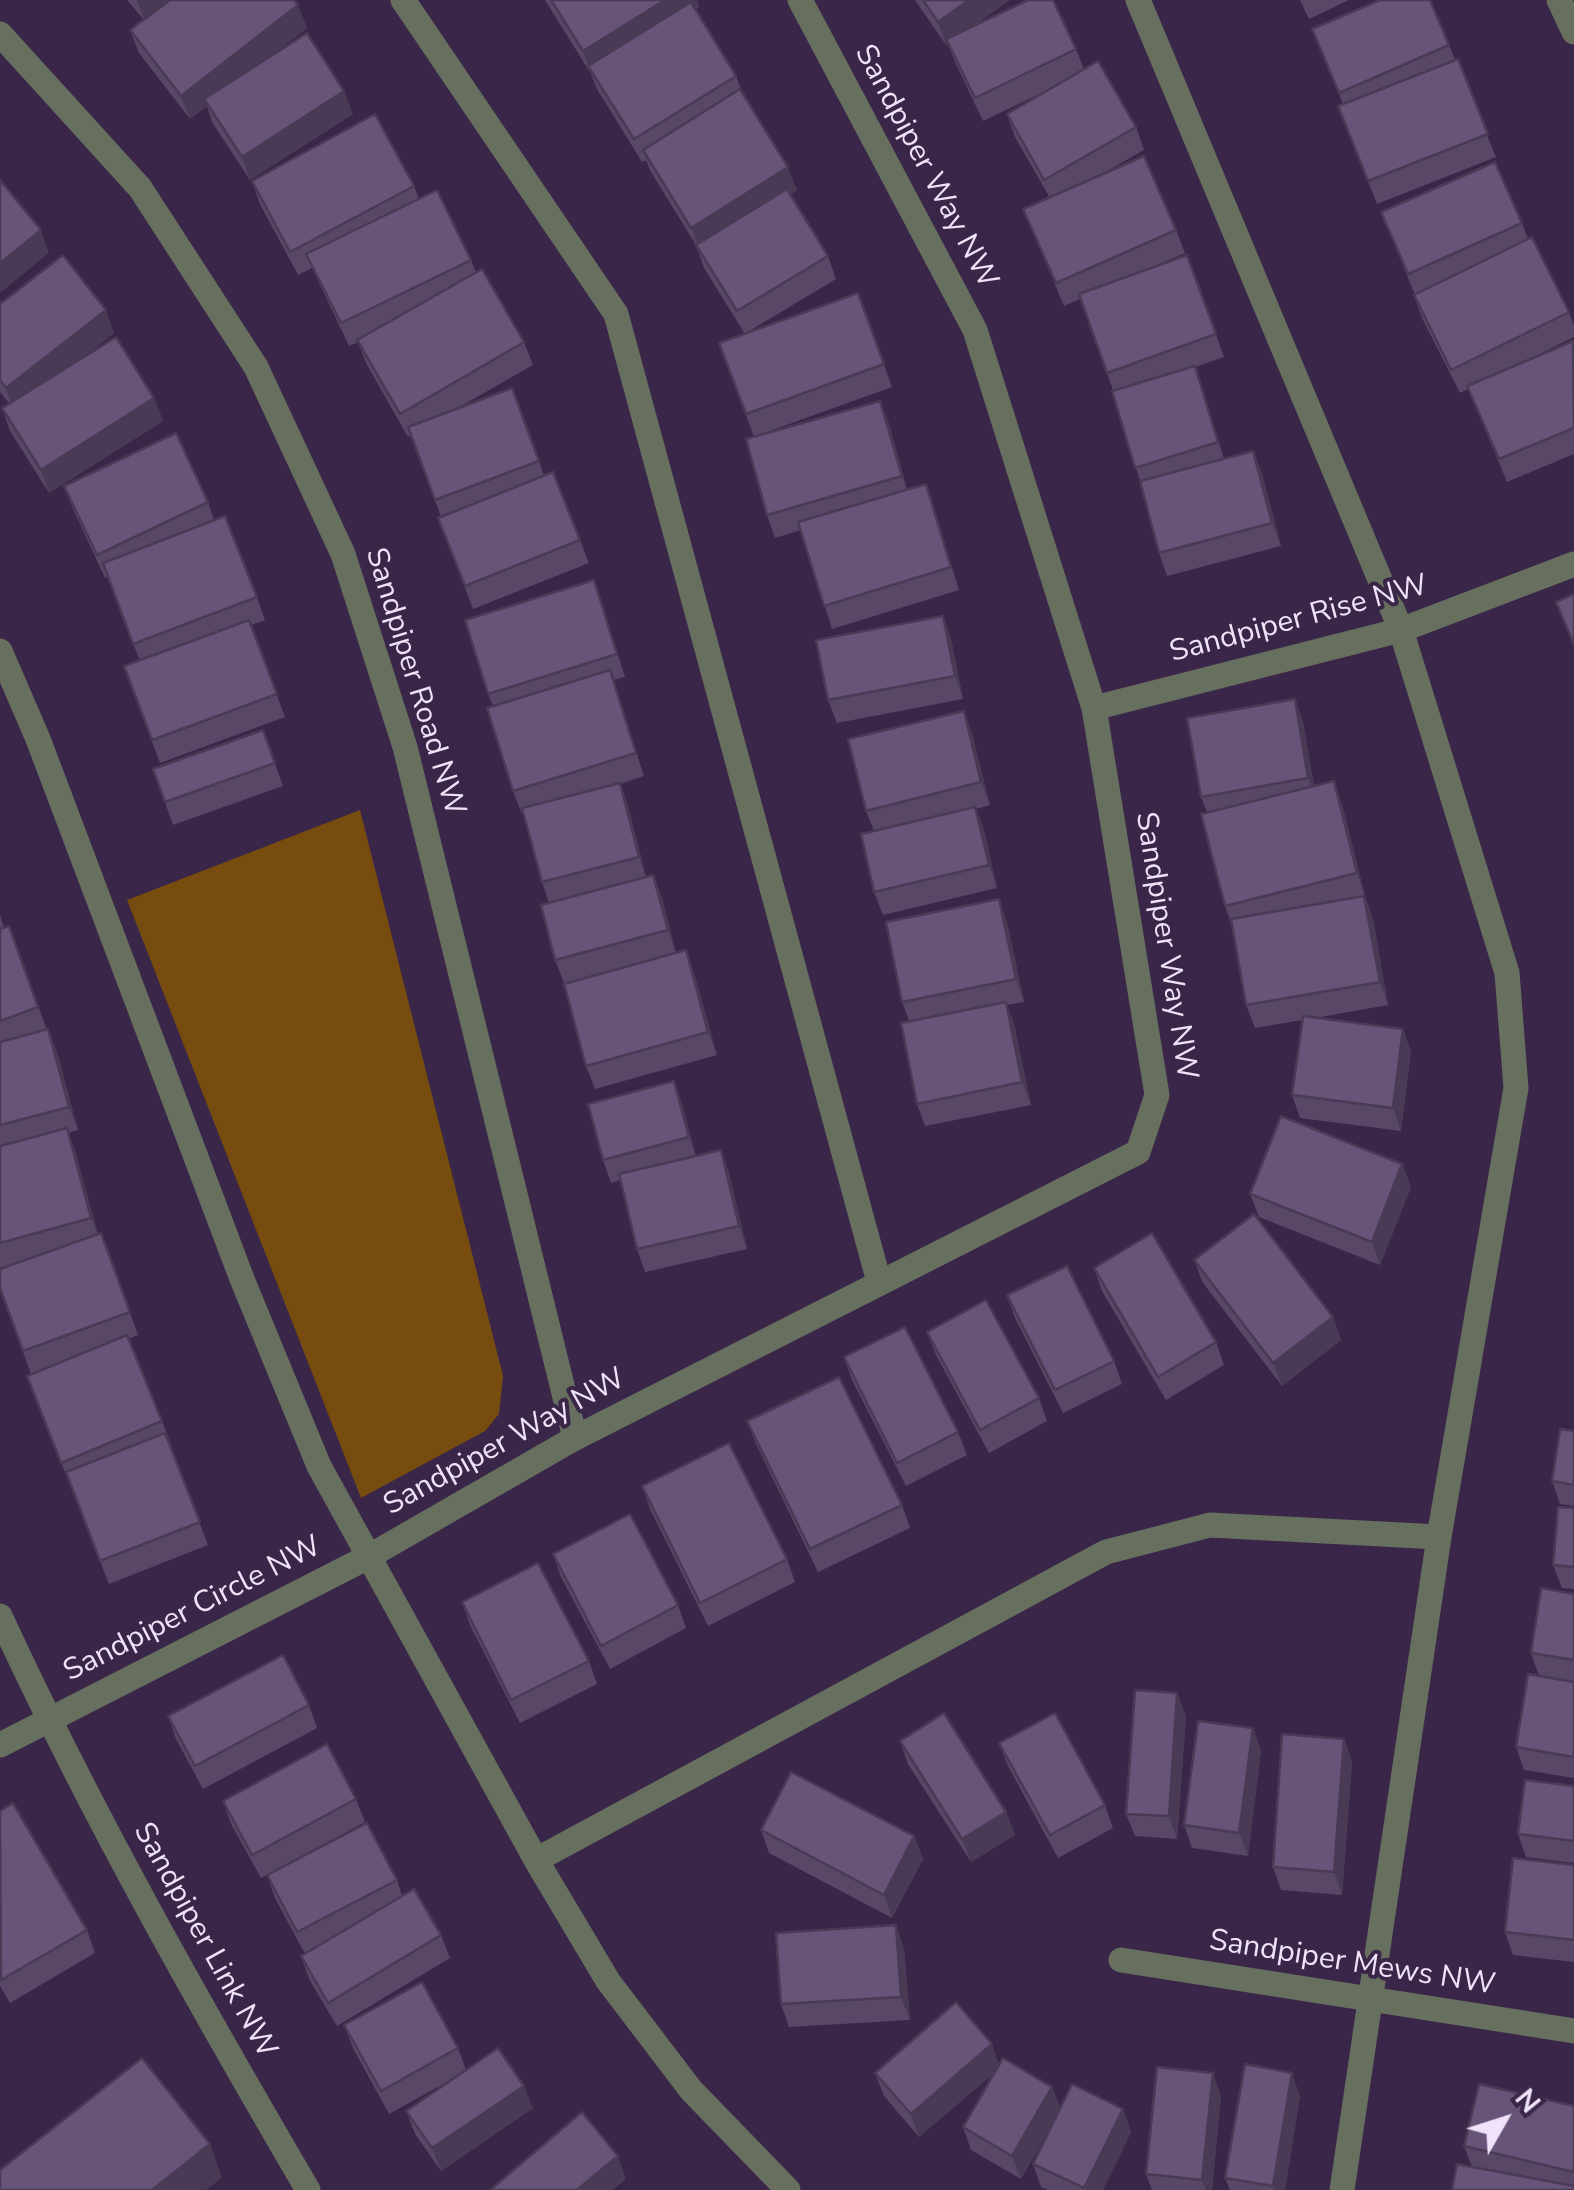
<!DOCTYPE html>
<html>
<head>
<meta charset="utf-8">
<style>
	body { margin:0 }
	#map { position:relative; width:1574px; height:2190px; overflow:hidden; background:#3a2648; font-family:"Nunito Sans",sans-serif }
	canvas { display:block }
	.north { position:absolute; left:1454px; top:2070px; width:100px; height:100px; -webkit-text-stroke:8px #3a2648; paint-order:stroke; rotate:51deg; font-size:28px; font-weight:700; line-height:40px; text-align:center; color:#efe3f9 }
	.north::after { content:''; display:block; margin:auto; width:35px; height:45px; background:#efe3f9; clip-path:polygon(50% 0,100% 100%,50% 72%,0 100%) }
</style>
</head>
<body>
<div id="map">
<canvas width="1574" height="2190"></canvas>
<div class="north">N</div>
</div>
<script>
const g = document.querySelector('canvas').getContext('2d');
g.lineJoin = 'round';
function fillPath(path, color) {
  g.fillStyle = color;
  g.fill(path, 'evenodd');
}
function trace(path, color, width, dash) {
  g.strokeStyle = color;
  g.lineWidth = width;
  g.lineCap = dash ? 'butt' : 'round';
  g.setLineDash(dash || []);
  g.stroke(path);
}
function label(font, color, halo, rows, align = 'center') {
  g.font = font + ' "Nunito Sans",sans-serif';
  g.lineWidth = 8;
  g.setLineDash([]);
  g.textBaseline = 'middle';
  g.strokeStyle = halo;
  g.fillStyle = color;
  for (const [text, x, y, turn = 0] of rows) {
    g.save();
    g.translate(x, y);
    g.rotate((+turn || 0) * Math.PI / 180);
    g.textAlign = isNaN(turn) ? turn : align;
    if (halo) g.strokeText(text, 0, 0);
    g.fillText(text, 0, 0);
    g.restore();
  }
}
const green = new Path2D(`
	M360,810L503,1376L499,1414L485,1431L361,1498L127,900Z`);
const minor = new Path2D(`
	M403,0L616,314L879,1282
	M1138,0L1401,630L1507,973L1516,1088L1439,1537L1342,2190
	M1559,0L1574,32
	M0,34L140,188L256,367L343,554L405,747L575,1438
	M0,651L38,739L242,1279L319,1466L536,1860L608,1981L691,2090L788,2190
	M1094,708L1401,630L1574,564
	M0,1616C91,1813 198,2002 308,2190
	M0,1745L368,1557L575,1438L1138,1152L1157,1095L1094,708L975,330L800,0
	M536,1860L1106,1552L1210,1525L1439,1537
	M1121,1960L1574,2031`);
const wall = new Path2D(`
	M127,0H294L307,28L272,55L353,114L250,180L212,122L207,106L190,119L139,53L130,30L144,20Z
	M545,0H697L699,7L695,9L736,76L743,94L797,190L791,194L828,256L836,279L746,333L858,293L892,387L756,436L880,401L889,424L907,489L934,507L959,590L832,629L801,530L775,538L767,515L754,437L719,343L745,334L704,268L696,245L651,172L646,160L642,162L597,89L591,74Z
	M915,0H1010L970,28L1076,49L1084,69L1136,127L1144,150L1102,174L1176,230L1185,253L1154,267L1187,255L1224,357L1195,367L1224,459L1253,451L1262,474L1281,546L1167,576L1159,553L1140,481L1113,390L1080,299L1064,306L1023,209L1050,198L1015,137L1007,114L1050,89L983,121L955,62L948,44L946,45Z
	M1300,0H1349L1309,19Z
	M1312,29L1449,45L1496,157L1377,204L1338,106L1343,104Z
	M252,181L414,186L419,199L471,260L476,272L524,342L533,365L456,409L512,388L544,475L580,540L589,563L473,609L438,518L441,517L411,435L408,437L366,363L358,342L349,346L312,268L298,275L260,204Z
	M1381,212L1522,223L1528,239L1569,312L1574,326V337L1507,370L1574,343V454L1507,482L1468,389L1460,393L1422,318L1414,295H1415Z
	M0,304L114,333L85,356L154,398L163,421L49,493L10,431L2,408L9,403L0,392Z
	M64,486L208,502L214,520L257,597L265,620L251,625L285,717L160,763L124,666L140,661L107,577L105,578L73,509Z
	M602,603L625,677L613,680L644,776L620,784L628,806L646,877L653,875L662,898L676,953L694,973L717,1055L595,1089L586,1066L664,956L564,983L555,960L549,903L542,882L524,813L522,814L513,791L493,706L488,694Z
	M951,639L963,699L837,723L828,700Z
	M964,711L972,734L990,805L976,809L984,830L997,888L883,915L874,892V831L866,811Z
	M1303,722L1314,786L1342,804L1365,896L1373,919L1388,1005L1315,1018L1403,1029L1411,1052L1401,1131L1300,1118L1292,1095L1302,1020L1255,1028L1246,1005L1233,929L1225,906L1207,812L1201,797Z
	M263,730L283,786L173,825L153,769Z
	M0,915L4,927L9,926L47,1030L48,1029L57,1052L78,1130L68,1133L75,1151L98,1234L101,1233L138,1335L128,1339L162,1421L171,1444L170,1445L208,1545L109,1584L27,1376L48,1367L31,1374L0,1288L12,1265L0,1268Z
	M1007,922L1024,1002L1007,1005L1014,1024L1031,1105L925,1126L917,1104L909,1021L902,1002Z
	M674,1081L682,1104L696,1156L721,1150L729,1173L747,1249L645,1272L637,1249L620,1180L611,1183L603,1160Z
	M1402,1164L1411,1187L1380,1265L1259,1217L1250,1194Z
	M1194,1260L1333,1317L1341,1340L1282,1386L1203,1283Z
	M1094,1268L1216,1342L1224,1365L1166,1400L1102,1291Z
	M1007,1295L1114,1361L1122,1384L1063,1413L1015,1318Z
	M927,1332L1039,1398L1047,1421L989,1453L936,1355Z
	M844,1357L958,1432L967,1455L906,1486L852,1380Z
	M747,1421L902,1505L910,1528L818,1572L756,1444Z
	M1574,1431V1506L1560,1504L1552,1481Z
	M642,1486L787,1559L795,1582L708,1626L650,1509Z
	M1574,1508V1589L1562,1588L1553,1565Z
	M553,1554L678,1605L686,1628L610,1669L561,1577Z
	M1574,1594V1682L1539,1676L1531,1653Z
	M462,1602L589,1661L597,1684L520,1723L470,1625Z
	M1574,1682V1778L1524,1770L1516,1747Z
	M1177,1693L1186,1716L1177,1839L1135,1836L1126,1814Z
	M309,1705L317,1728L203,1789L176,1739L168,1716Z
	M1253,1728L1261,1751L1248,1856L1192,1848L1184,1825Z
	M1344,1739L1352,1762L1342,1895L1281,1890L1273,1867Z
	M900,1741L1006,1812L1015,1835L971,1862L908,1764Z
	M999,1743L1105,1805L1113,1828L1058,1858L1008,1766Z
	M1574,1786V1863L1526,1857L1518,1834Z
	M356,1799L365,1822L261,1878L231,1824L223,1801Z
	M0,1811L87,1930L95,1953L10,2003L0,1986Z
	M761,1830L914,1836L923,1859L892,1918L769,1853Z
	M1574,1865V1962L1513,1955L1505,1932Z
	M267,1875L397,1880L402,1896L441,1935L450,1958L337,2026L309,1979L301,1956L305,1954L275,1898Z
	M904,1948L910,2020L789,2027L781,2004Z
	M344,2025L458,2048L466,2070L533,2108L441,2171L415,2134L406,2111L456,2077L389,2114L353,2048Z
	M999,2064L1052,2087L1060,2108L1123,2109L1131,2132L1103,2190H1048L1041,2187L1033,2164L1051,2126L1021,2179L971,2150L963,2127L995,2072L919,2137L884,2096L875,2073Z
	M1221,2096L1212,2190H1152L1146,2174Z
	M1300,2096L1285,2190H1230L1225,2178Z
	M1574,2106V2190L1472,2167L1464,2146Z`);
const shadedWall = new Path2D(`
	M137,0H171L145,21Z
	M665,0H697L699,7L593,73L588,66L591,74L583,51Z
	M969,0H1010L946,45L938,22Z
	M298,5L307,28L208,105L204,99L207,106L190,119L181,96Z
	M344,91L353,114L250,180L242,157Z
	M788,167L797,190L700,251L691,228Z
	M41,230L49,253L0,293V263Z
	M106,310L114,333L14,411L6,388Z
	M1195,366L1203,389L1226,465L1218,442Z
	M154,398L163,421L49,493L41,470Z
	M880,401L889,424L910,499L902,476Z
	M1253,451L1262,474L1281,546L1272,523Z
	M926,484L934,507L959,590L951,567Z
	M594,580L602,603L625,677L617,654Z
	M943,616L951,639L963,699L955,676Z
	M610,670L618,693L644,776L636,753Z
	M1295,699L1303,722L1317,801L1308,778Z
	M964,711L972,734L990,805L981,782Z
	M1334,781L1342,804L1365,896L1357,873Z
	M620,783L628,806L647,880L639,857Z
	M975,807L984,830L997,888L989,865Z
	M653,875L662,898L676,953L668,930Z
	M1364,896L1373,919L1388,1005L1380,982Z
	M999,899L1007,922L1024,1002L1016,979Z
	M686,950L694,973L717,1055L708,1032Z
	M1006,1002L1014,1024L1031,1105L1022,1082Z
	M48,1029L57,1052L78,1130L69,1107Z
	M1403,1029L1411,1052L1401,1131L1393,1108Z
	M674,1081L682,1104L697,1160L689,1137Z
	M67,1128L75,1151L100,1241L91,1218Z
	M721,1150L729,1173L747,1249L739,1226Z
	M1402,1164L1411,1187L1380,1265L1372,1242Z
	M1333,1317L1341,1340L1282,1386L1273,1363Z
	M1177,1693L1186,1716L1177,1839L1169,1816Z
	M1253,1728L1261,1751L1248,1856L1239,1833Z
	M1344,1739L1352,1762L1342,1895L1334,1872Z
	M1006,1812L1015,1835L971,1862L962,1839Z
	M914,1836L923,1859L892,1918L884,1895Z
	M896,1925L904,1948L910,2020L901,1997Z
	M992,2044L1000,2067L919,2137L911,2114Z
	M1213,2073L1221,2096L1212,2190H1206L1202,2180Z
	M1292,2073L1300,2096L1285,2190H1274L1273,2186Z
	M524,2086L533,2108L441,2171L432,2148Z
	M1052,2087L1061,2110L1021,2179L1012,2156Z
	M1123,2109L1131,2132L1103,2190H1085Z
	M210,2144L222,2178L206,2190H152Z
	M618,2156L626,2179L613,2190H577Z`);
const building = new Path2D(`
	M170,0H294L298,5L181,96L130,30Z
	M551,0H665L583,51Z
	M923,0H969L938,22Z
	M1028,0H1053L1076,49L975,98L946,39Z
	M1380,0H1430L1449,45L1339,93L1312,29Z
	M691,2L736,76L634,139L588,66Z
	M307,33L344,91L242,157L204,99Z
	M1458,59L1488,134L1368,181L1338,106Z
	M1098,61L1136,127L1044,180L1007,114Z
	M740,89L788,167L691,228L643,150Z
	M375,114L414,186L290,252L252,181Z
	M1144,156L1176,230L1056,283L1023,209Z
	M1495,162L1522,223L1408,274L1381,212Z
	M0,180L41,230L0,263Z
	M787,189L828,256L737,311L696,245Z
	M437,190L471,260L341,323L306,254Z
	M1532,237L1569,312L1451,370L1414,295Z
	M63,255L106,310L6,388L0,380V304Z
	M1187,255L1216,334L1107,373L1079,294Z
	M482,269L524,342L400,414L357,340Z
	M858,293L884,364L746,414L719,343Z
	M116,337L154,398L41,470L2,408Z
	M1573,341L1574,428L1499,459L1467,386Z
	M1195,366L1218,442L1135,468L1112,391Z
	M512,388L539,461L435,500L408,427Z
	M880,401L902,476L767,515L746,439Z
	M176,433L208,502L97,555L64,486Z
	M1253,451L1272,523L1159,553L1140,481Z
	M553,472L580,540L465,586L438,518Z
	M926,484L951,567L824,606L798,522Z
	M225,516L257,597L133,644L103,563Z
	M594,580L617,654L488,694L465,620Z
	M1574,594V645L1556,602Z
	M943,616L955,676L828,700L816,640Z
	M249,620L277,694L152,740L124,666Z
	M610,670L636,753L513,791L487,708Z
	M1295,699L1308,778L1201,797L1187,718Z
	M964,711L981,782L866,811L848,739Z
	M263,730L275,763L165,802L153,769Z
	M1334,781L1357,873L1225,906L1201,814Z
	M620,783L639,857L542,882L522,808Z
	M975,807L989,865L874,892L861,834Z
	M653,875L668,930L555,960L541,905Z
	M1364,896L1380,982L1246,1005L1231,919Z
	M999,899L1016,979L902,1002L886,922Z
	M9,926L38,1007L0,1021V929Z
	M686,950L708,1032L586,1066L564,984Z
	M1006,1002L1022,1082L917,1104L901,1023Z
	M1303,1016L1403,1029L1393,1108L1292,1095Z
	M48,1029L69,1107L0,1125V1042Z
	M674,1081L689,1137L603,1160L588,1104Z
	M1281,1116L1402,1164L1372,1242L1250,1194Z
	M67,1128L91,1218L0,1243V1146Z
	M721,1150L739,1226L637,1249L619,1174Z
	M1254,1214L1333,1317L1273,1363L1194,1260Z
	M101,1233L130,1312L23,1351L0,1288V1269Z
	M1152,1233L1216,1342L1158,1377L1094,1268Z
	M1067,1266L1114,1361L1055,1390L1007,1295Z
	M986,1300L1039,1398L980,1430L927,1332Z
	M905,1327L958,1432L897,1463L844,1357Z
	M127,1335L162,1421L61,1463L27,1376Z
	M839,1377L902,1505L810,1549L747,1421Z
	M1560,1429L1574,1431V1485L1552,1481Z
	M165,1433L200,1522L100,1561L66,1472Z
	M729,1443L787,1559L700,1603L642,1486Z
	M1558,1507L1574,1508V1567L1553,1565Z
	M630,1514L678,1605L601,1646L553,1554Z
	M538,1563L589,1661L511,1700L462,1602Z
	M1541,1588L1574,1594V1660L1531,1653Z
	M283,1655L309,1705L195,1766L168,1716Z
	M1528,1674L1574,1682V1757L1516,1747Z
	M1135,1690L1177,1693L1169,1816L1126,1814Z
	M944,1713L1006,1812L962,1839L900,1741Z
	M1055,1713L1105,1805L1050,1835L999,1743Z
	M1198,1721L1253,1728L1239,1833L1184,1825Z
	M1282,1734L1344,1739L1334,1872L1273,1867Z
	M327,1744L356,1799L252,1855L223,1801Z
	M791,1772L914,1836L884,1895L761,1830Z
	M1525,1780L1574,1786V1841L1518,1834Z
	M13,1803L87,1930L1,1980L0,1811Z
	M367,1823L397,1880L297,1932L267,1875Z
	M1513,1858L1574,1865V1940L1505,1932Z
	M414,1889L441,1935L328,2003L301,1956Z
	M896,1925L901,1997L781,2004L776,1933Z
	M422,1982L458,2048L381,2091L344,2025Z
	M956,2002L992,2044L911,2114L875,2073Z
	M498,2048L524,2086L432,2148L406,2111Z
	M142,2058L210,2144L152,2190H0V2170Z
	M1003,2058L1052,2087L1012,2156L963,2127Z
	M1245,2064L1292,2073L1273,2186L1225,2178Z
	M1157,2067L1213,2073L1202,2180L1146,2174Z
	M1072,2084L1123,2109L1084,2188L1033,2164Z
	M1479,2084L1574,2106V2172L1464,2146Z
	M582,2112L618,2156L577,2190H490Z
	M1457,2164L1574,2186V2190H1452Z`);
const streetNames = [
	["Sandpiper Way NW",925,167,62],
	["Sandpiper Rise NW",1299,620,-15],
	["Sandpiper Road NW",414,682,73],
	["Sandpiper Way NW",1165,946,81],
	["Sandpiper Way NW",505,1443,-29],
	["Sandpiper Circle NW",193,1610,-27],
	["Sandpiper Link NW",204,1941,61],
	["Sandpiper Mews NW",1352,1964,9]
];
fillPath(green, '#764c0f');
trace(minor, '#67705f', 25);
fillPath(wall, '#594768');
fillPath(shadedWall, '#493a55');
fillPath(building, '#685379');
trace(building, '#493a55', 2.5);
label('30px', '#efe3f9', '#3a2648', streetNames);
</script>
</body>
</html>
